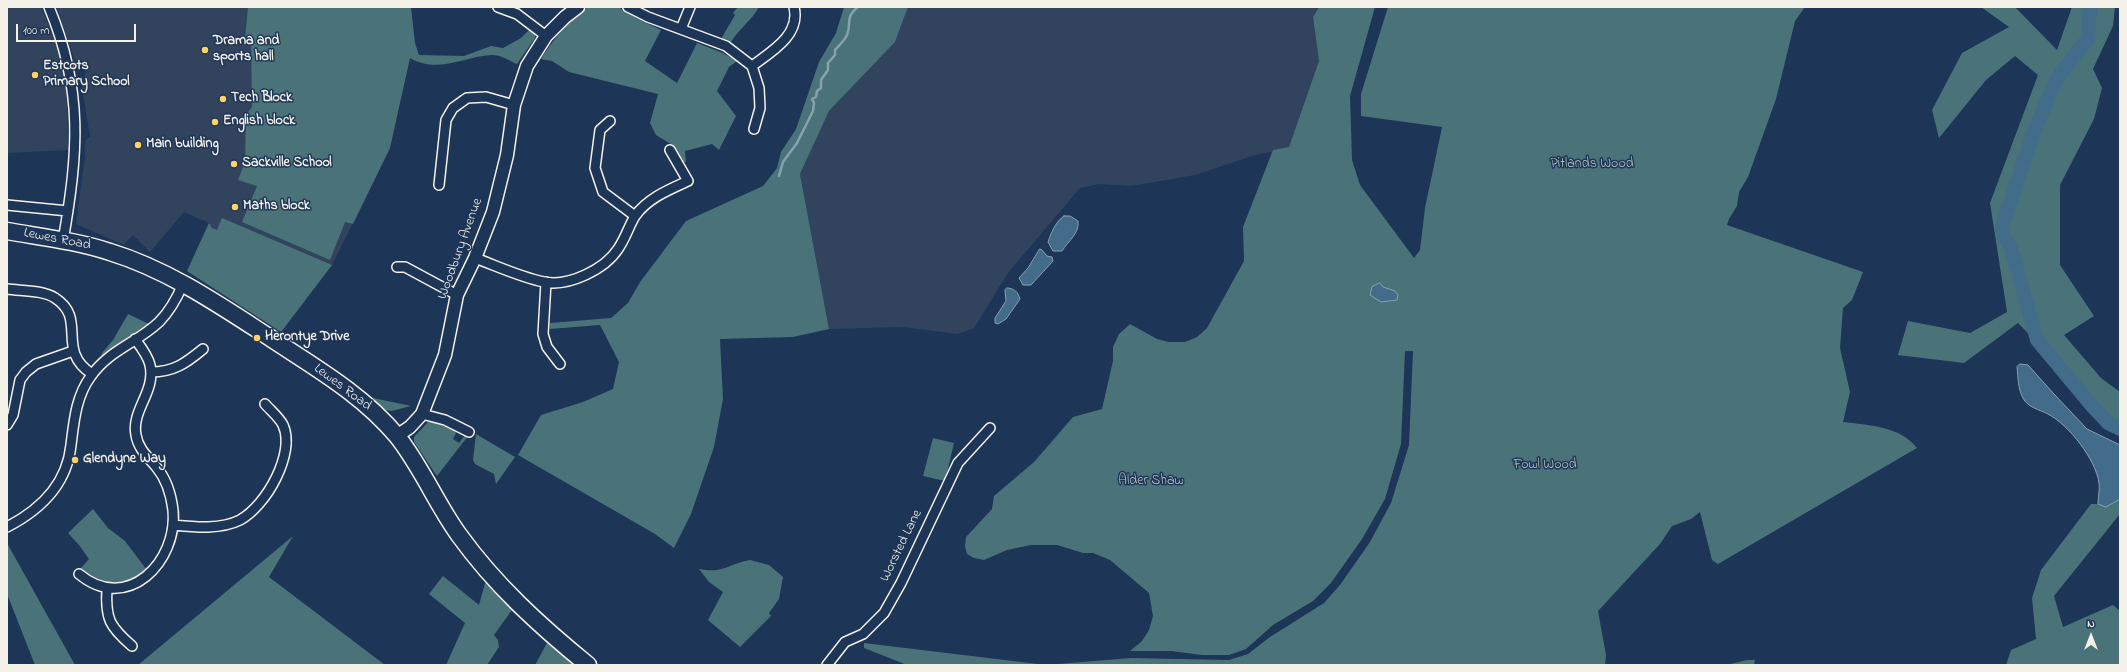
<!DOCTYPE html>
<html>
<head>
<meta charset="utf-8">
<style>
	body { margin:0 }
	#map { position:relative; width:2127px; height:672px; overflow:hidden; background:#1d3557; font-family:"Indie Flower",sans-serif }
	canvas { display:block }
	.frame { position:absolute; inset:0; border:8px solid #f4f1e8; pointer-events:none }
	.north { position:absolute; left:2071px; top:616px; width:40px; height:40px; -webkit-text-stroke:3px #1d3557; paint-order:stroke; rotate:0deg; font-size:11px; font-weight:700; line-height:16px; text-align:center; color:#f4f1e8 }
	.north::after { content:''; display:block; margin:auto; width:14px; height:18px; background:#f4f1e8; clip-path:polygon(50% 0,100% 100%,50% 72%,0 100%) }
	.scale { position:absolute; left:16px; top:24px; width:120px; height:18px; box-sizing:border-box; border:2px solid #f4f1e8; border-top:0; padding-left:5px; font-size:12px; line-height:14px; white-space:nowrap; color:#f4f1e8; -webkit-text-stroke:3px #1d3557; paint-order:stroke }
</style>
</head>
<body>
<div id="map">
<canvas width="2127" height="672"></canvas>
<div class="frame"></div>
<div class="north">N</div>
<div class="scale">100 m</div>
</div>
<script>
const g = document.querySelector('canvas').getContext('2d');
g.lineJoin = 'round';
function fillPath(path, color) {
  g.fillStyle = color;
  g.fill(path, 'evenodd');
}
function trace(path, color, width, dash) {
  g.strokeStyle = color;
  g.lineWidth = width;
  g.lineCap = dash ? 'butt' : 'round';
  g.setLineDash(dash || []);
  g.stroke(path);
}
function label(font, color, halo, rows, align = 'center') {
  g.font = font + ' "Indie Flower",sans-serif';
  g.lineWidth = 3;
  g.setLineDash([]);
  g.textBaseline = 'middle';
  g.strokeStyle = halo;
  g.fillStyle = color;
  for (const [text, x, y, turn = 0] of rows) {
    g.save();
    g.translate(x, y);
    g.rotate((+turn || 0) * Math.PI / 180);
    g.textAlign = isNaN(turn) ? turn : align;
    if (halo) g.strokeText(text, 0, 0);
    g.fillText(text, 0, 0);
    g.restore();
  }
}
const built = new Path2D(`
	M7,7H41L51,30L61,59L67,90L68,150L7,153Z
	M57,7H405L390,148L332,265L281,332L187,271L209,223L184,212L150,252L133,235L124,244H122L76,224L85,156V141L90,136L82,88L86,70L76,64Z
	M908,7H1319L1313,17L1319,61L1289,148L1255,155L1195,175L1131,186L1099,184L1080,188L1008,273L974,328L958,334L902,327L829,329L800,174L829,111L895,42Z`);
const green = new Path2D(`
	M248,7H411L415,43L419,55L464,56L491,46L503,48L521,38L530,29L535,34V38L517,64C510,61 500,54 491,55C463,57 437,74 410,58L390,148L353,224L345,222L330,260L242,222L257,186L238,180L245,162L246,115L252,107L251,38L245,39Z
	M588,7H618L638,19L661,30L645,61L677,83L697,43L723,53L737,61L729,67L717,91L736,116L719,150L712,144L685,151L686,162L679,163L674,146L656,135L650,123L658,94L569,72L552,61L541,59C554,38 568,22 588,7Z
	M738,7H759C752,20 739,29 731,42L721,39L735,15L733,13Z
	M844,7H908L895,42L829,111L800,174L829,329L793,337L720,339L723,399L714,447L691,514L674,548L655,534L518,455L541,415L583,402L613,389L619,362L600,325L550,329V323L611,318L628,303L640,282L686,221L763,186L777,168L781,152L796,129L819,62L836,33Z
	M1319,7H1375L1350,96L1352,160L1360,185L1414,258L1420,250L1425,208L1442,127L1361,116V94L1388,7H1805L1795,21L1776,99L1748,177L1739,192L1737,206L1729,219L1727,225L1863,272L1852,300L1843,308L1840,348L1850,392L1843,422C1868,425 1900,426 1917,448L1718,564L1712,560L1700,512L1691,519L1672,526L1660,544L1598,611L1606,655L1605,665H907L864,648V643L1046,665L1131,658L1229,660L1248,654L1270,637L1324,603L1340,585L1370,542L1391,503L1409,445L1413,351H1405L1401,444L1385,499L1362,539L1331,583L1313,601L1273,625L1246,649L1229,655H1202L1171,651H1130L1142,641L1149,630L1153,616L1149,593L1110,560L1093,553H1083L1057,545H1031L1007,550L984,560L974,558L967,554L965,546L966,537L992,509L994,496L1034,462L1073,417L1102,409L1113,361V347L1119,334L1130,324L1157,339L1169,342H1185L1197,337L1207,328L1244,261L1243,227L1273,150L1289,147L1319,61L1313,17Z
	M1981,7H2015L2057,50L2072,7H2115L2113,26L2093,69L2102,88L2094,119L2060,185V265L2094,316L2064,335L2101,378L2120,392V431L2109,415L2018,323L1964,363L1898,355L1908,321L1970,333L2007,312L1990,203L2038,75L2015,56L1986,80L1939,138L1932,110L1962,53L2009,27Z
	M222,218L332,265L281,332L187,271L209,223L212,228L217,230Z
	M128,314L149,324L119,343L101,359L102,353L113,340Z
	M373,398L411,406C391,410 390,417 373,400Z
	M430,420L454,430L456,433L453,439L459,443L465,435L468,436L437,476L414,442V437Z
	M476,434L515,457L496,484L494,474L475,464L473,460Z
	M933,438L954,443L945,481L923,476Z
	M2120,495V514L2054,596L2063,627L2113,605L2120,611V665H2006L2011,650L2036,639L2032,598L2041,570L2091,504H2112Z
	M93,509L108,528L125,541L147,570C125,587 102,586 81,568L89,559L79,545L68,533Z
	M293,536L269,577L385,665H138Z
	M7,543L75,665H35L7,594Z
	M750,560L769,565L783,577L779,599L769,613L771,616L740,647L708,620L723,592L709,582L699,569C723,574 728,564 750,560Z
	M443,576L479,605L487,576L514,607L494,635L498,640L499,647L487,665H446L465,623L429,594Z
	M548,641L577,665H535Z
	M1747,660H1755L1754,665H1726Z`);
const water = new Path2D(`
	M1064,216H1070L1078,221C1080,233 1068,241 1062,251H1053L1048,242C1051,233 1056,221 1064,216Z
	M1040,249L1042,250L1047,256L1052,257L1053,261L1031,285H1023L1019,278L1028,268Z
	M1380,283L1383,287L1395,291L1398,295L1397,300L1381,302L1370,295L1372,287Z
	M1007,288C1014,288 1018,292 1020,299L1006,319L998,324L995,323V318L1006,301L1005,290Z
	M2020,364L2028,365L2054,394L2087,429L2120,445V499L2106,507L2098,504C2098,497 2100,489 2099,483C2096,460 2069,425 2048,414C2040,410 2027,407 2023,398C2018,389 2018,377 2017,367Z`);
const stream = new Path2D(`
	M779,176L783,162L797,143L813,111L814,103L812,99L816,97L817,91L821,88V80L828,70V63L835,55V50C839,46 844,41 847,35C852,24 844,18 858,7`);
const river = new Path2D(`
	M2090,7L2088,39L2063,70L2054,85L2035,129L2002,228L2004,237L2010,245L2037,340L2092,406L2108,423L2120,429`);
const street = new Path2D(`
	M49,7C84,91 78,154 63,241
	M498,7L517,14L546,36
	M628,7L648,17L726,46L752,66L759,88L760,108L754,129
	M681,29L690,7
	M752,66C771,52 801,35 794,7
	M610,121L600,130L595,168L603,192L635,216
	M439,185L446,120L453,108L467,98L486,97L514,105
	M7,205L68,211
	M475,258C497,266 520,277 544,282C569,287 605,269 618,249C625,239 629,226 635,216C648,198 668,190 688,181L670,150
	M397,267H405L457,295
	M546,282L543,334L547,347L560,364
	M7,289C22,291 43,290 55,298C88,319 55,350 92,374
	M151,372C174,372 186,363 203,349
	M422,414L445,420L469,432
	M7,425L13,415L20,380L26,372L36,364L73,351
	M173,525C194,527 220,530 240,520C266,506 296,453 283,425C279,417 270,410 265,404
	M7,527C40,510 67,484 71,445C74,421 76,396 91,376C109,350 137,343 159,322C170,311 177,298 183,284
	M79,574C127,614 178,562 173,510C171,494 167,480 157,468C149,458 138,449 136,435C131,410 156,392 150,365C148,356 141,347 135,339
	M107,589C105,619 110,627 132,646
	M827,665L845,642L863,634L884,613L901,583L958,463L990,428`);
const secondary = new Path2D(`
	M397,436L410,427L422,414L445,355L457,295L475,258L493,212L507,155L514,105L527,66L546,36L565,17L578,7`);
const highway = new Path2D(`
	M7,231C41,237 77,241 110,252C169,270 221,306 272,339C316,368 363,395 397,436C421,466 436,503 459,535C495,585 540,626 588,665`);
const markers = [
	[205,50,4,"#ffd166"],
	[35,75,4,"#ffd166"],
	[223,99,4,"#ffd166"],
	[215,122,4,"#ffd166"],
	[138,145,4,"#ffd166"],
	[234,164,4,"#ffd166"],
	[235,207,4,"#ffd166"],
	[257,338,4,"#ffd166"],
	[75,460,4,"#ffd166"]
];
const poiNames = [
	["Drama and",213,42],
	["sports hall",213,58],
	["Estcots",43,67],
	["Primary School",43,83],
	["Tech Block",231,99],
	["English block",223,122],
	["Main building",146,145],
	["Sackville School",242,164],
	["Maths block",243,207],
	["Herontye Drive",265,338],
	["Glendyne Way",83,460]
];
const parkNames = [
	["Pitlands Wood",1592,165],
	["Fowl Wood",1545,466],
	["Alder Shaw",1151,482]
];
const streetNames = [
	["Lewes Road",57,240,11],
	["Woodbury Avenue",461,249,-70],
	["Lewes Road",342,388,37],
	["Worsted Lane",902,546,-64]
];
fillPath(built, '#32435e');
fillPath(green, '#497378');
fillPath(water, '#426c89');
trace(water, '#89a1af', 1);
trace(stream, '#89a1af', 2.5);
trace(river, '#426c89', 14);
trace(street, '#f4f1e8', 12);
trace(secondary, '#f4f1e8', 15);
trace(highway, '#f4f1e8', 19);
trace(street, '#1d3557', 9);
trace(secondary, '#1d3557', 12);
trace(highway, '#1d3557', 16);
for (const [x, y, r, color] of markers) {
  const dot = new Path2D();
  dot.arc(x, y, r, 0, 2 * Math.PI);
  g.fillStyle = color;
  g.fill(dot);
  trace(dot, '#1d3557', 1.5);
}
label('bold 14px', '#f4f1e8', '#1d3557', poiNames, 'left');
label('14px', '#b8c5c1', '#1d3557', parkNames);
label('14px', '#f4f1e8', '#1d3557', streetNames);
</script>
</body>
</html>
